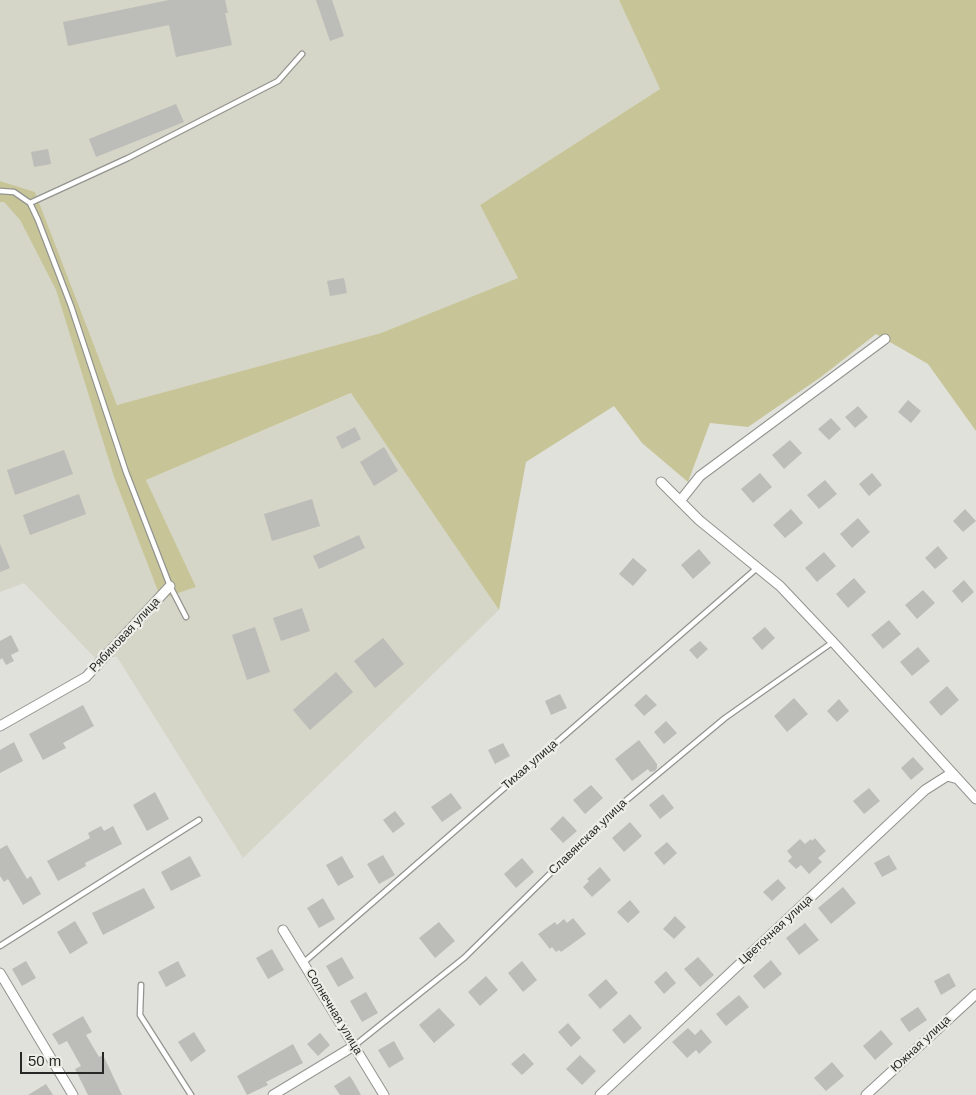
<!DOCTYPE html>
<html>
<head>
<meta charset="utf-8">
<style>
	body { margin:0 }
	#map { position:relative; width:976px; height:1095px; overflow:hidden; background:#e1e1dc; font-family:Arial,sans-serif }
	canvas { display:block }
	.scale { position:absolute; left:20px; top:1052px; width:84px; height:22px; box-sizing:border-box; border:2px solid #272725; border-top:0; padding-left:6px; font-size:15px; line-height:18px; white-space:nowrap; color:#272725; -webkit-text-stroke:4px #eeeee9; paint-order:stroke }
</style>
</head>
<body>
<div id="map">
<canvas width="976" height="1095"></canvas>
<div class="scale">50 m</div>
</div>
<script>
const g = document.querySelector('canvas').getContext('2d');
g.lineJoin = 'round';
function fillPath(path, color) {
  g.fillStyle = color;
  g.fill(path, 'evenodd');
}
function trace(path, color, width, dash) {
  g.strokeStyle = color;
  g.lineWidth = width;
  g.lineCap = dash ? 'butt' : 'round';
  g.setLineDash(dash || []);
  g.stroke(path);
}
function label(font, color, halo, rows, align = 'center') {
  g.font = font + ' Arial,sans-serif';
  g.lineWidth = 4.5;
  g.setLineDash([]);
  g.textBaseline = 'middle';
  g.strokeStyle = halo;
  g.fillStyle = color;
  for (const [text, x, y, turn = 0] of rows) {
    g.save();
    g.translate(x, y);
    g.rotate((+turn || 0) * Math.PI / 180);
    g.textAlign = isNaN(turn) ? turn : align;
    if (halo) g.strokeText(text, 0, 0);
    g.fillText(text, 0, 0);
    g.restore();
  }
}
const built = new Path2D(`
	M0,0H619L660,89L480,205L518,278L381,333L117,405L35,192L0,181Z
	M0,202H4L20,220L56,290L114,477L161,599L196,587L146,480L352,393L499,610L243,858L117,657L95,658L24,583L0,592Z`);
const green = new Path2D(`
	M619,0H976V431L928,364L876,334L821,377L748,427L710,423L688,482L642,443L614,406L526,462L499,610L351,393L146,480L196,587L161,599L114,477L56,290L20,220L4,202H0V181L35,192L117,405L381,333L518,278L480,205L660,89Z`);
const building = new Path2D(`
	M169,0H225L228,13H225L232,45L176,57L169,25L68,46L63,22Z
	M316,0H332L344,36L330,41Z
	M176,104L184,122L96,157L89,139Z
	M48,149L51,164L34,167L31,152Z
	M344,278L347,293L330,296L327,281Z
	M908,400L921,411L911,423L898,412Z
	M858,406L868,417L855,428L845,417Z
	M831,418L841,429L829,440L818,429Z
	M355,427L361,439L342,449L336,437Z
	M790,440L802,453L784,469L772,455Z
	M384,447L398,471L374,486L360,462Z
	M64,450L73,474L15,495L7,470Z
	M760,473L772,487L753,503L741,489Z
	M872,473L882,485L869,496L859,484Z
	M825,480L837,494L819,509L807,495Z
	M79,494L86,514L30,535L23,515Z
	M312,499L320,526L272,541L264,514Z
	M791,509L803,523L785,538L773,525Z
	M965,509L976,521L963,532L953,521Z
	M858,518L870,532L852,548L840,534Z
	M359,535L365,548L319,569L313,556Z
	M0,544L10,568L0,572Z
	M938,546L948,558L935,569L925,558Z
	M699,549L711,563L693,579L681,565Z
	M824,552L836,566L817,582L805,568Z
	M633,558L647,570L633,586L619,574Z
	M854,578L866,592L848,608L836,594Z
	M964,580L974,592L962,603L952,591Z
	M923,590L935,603L917,619L905,605Z
	M302,608L310,631L281,641L273,618Z
	M889,620L901,634L883,649L871,635Z
	M255,627L270,672L247,680L232,635Z
	M765,627L775,638L762,650L752,638Z
	M11,635L19,651L11,655L14,661L6,665L2,658L0,660V641Z
	M383,638L404,664L375,688L354,661Z
	M700,641L708,649L697,659L689,650Z
	M918,647L930,661L912,676L900,662Z
	M336,672L353,692L310,730L293,710Z
	M947,686L959,700L941,716L929,702Z
	M560,694L567,708L551,715L545,701Z
	M646,694L657,705L644,716L634,705Z
	M794,698L808,714L787,732L774,716Z
	M839,699L849,711L837,722L827,711Z
	M83,705L94,726L63,743L66,748L43,760L29,734Z
	M666,721L677,733L664,744L654,732Z
	M639,740L657,764V768L655,771L650,772L648,769L632,781L615,759Z
	M14,742L23,761L0,773V750Z
	M503,743L510,756L495,764L488,750Z
	M913,757L924,769L911,780L901,768Z
	M591,785L603,798L585,814L573,800Z
	M869,788L880,801L864,814L853,801Z
	M155,792L169,819L147,831L133,805Z
	M451,793L462,808L442,822L431,807Z
	M663,794L674,808L660,819L649,805Z
	M395,811L405,824L393,833L383,820Z
	M563,816L577,831L563,843L550,829Z
	M630,822L642,836L624,852L612,838Z
	M101,826L104,831L113,826L122,844L85,863L86,866L58,881L47,861L90,838L88,833Z
	M815,838L826,851L818,858L822,862L809,874L801,865L796,869L788,861L792,857L787,851L800,839L805,844L811,839L812,841Z
	M667,842L677,853L664,865L654,853Z
	M7,845L27,879L31,876L41,894L23,905L8,879L4,882L0,876V849Z
	M383,855L395,875L379,884L367,864Z
	M889,855L897,869L882,877L874,863Z
	M190,856L201,876L171,891L161,872Z
	M342,856L354,877L338,886L326,865Z
	M522,858L534,872L516,888L504,874Z
	M600,867L611,880L592,897L583,887L589,881L587,879Z
	M778,879L786,888L772,901L763,892Z
	M843,887L856,903L831,924L818,908Z
	M144,888L155,908L103,935L92,913Z
	M323,898L335,919L319,928L307,908Z
	M630,900L640,912L628,923L617,912Z
	M675,916L686,927L674,939L663,929Z
	M573,918L586,934L561,952L559,950L556,952L552,947L550,949L538,934L555,922L557,925L564,919L567,923Z
	M75,921L88,943L70,954L57,932Z
	M439,922L455,941L435,958L419,938Z
	M805,923L819,940L799,955L786,938Z
	M272,949L284,970L268,979L256,958Z
	M342,957L354,978L338,987L326,966Z
	M698,957L714,975L700,987L684,969Z
	M771,960L782,974L764,989L753,976Z
	M26,961L36,978L22,986L12,969Z
	M178,961L186,976L166,987L158,972Z
	M522,961L537,980L523,992L508,973Z
	M666,971L676,983L664,994L654,982Z
	M949,973L956,986L941,995L934,981Z
	M486,976L498,990L480,1006L468,992Z
	M606,979L618,993L600,1009L588,995Z
	M366,992L378,1013L362,1022L350,1001Z
	M739,995L749,1007L726,1026L716,1014Z
	M918,1007L927,1020L909,1032L900,1019Z
	M439,1008L455,1025L434,1043L419,1025Z
	M630,1014L642,1028L624,1044L612,1030Z
	M83,1016L92,1032L86,1035L99,1057L103,1055L122,1095H88L75,1069L81,1066L67,1041L59,1045L52,1034Z
	M568,1023L581,1038L571,1047L558,1032Z
	M688,1028L695,1035L701,1029L712,1042L699,1054L696,1050L687,1058L672,1042Z
	M881,1030L893,1044L875,1060L863,1046Z
	M194,1032L206,1051L191,1062L178,1042Z
	M320,1033L330,1045L318,1056L307,1044Z
	M394,1041L404,1059L389,1068L378,1050Z
	M293,1044L303,1063L266,1082L268,1085L247,1095L237,1076Z
	M524,1053L534,1064L522,1075L511,1064Z
	M580,1055L596,1071L582,1085L566,1069Z
	M832,1062L844,1076L826,1091L814,1078Z
	M350,1076L356,1086L361,1095H340L334,1086Z
	M46,1084L53,1095H28Z`);
const service = new Path2D(`
	M0,191L14,192L30,203L38,220L71,306L126,472L170,586L186,617
	M30,203L128,158L278,81L302,54
	M0,946L199,820
	M303,963L757,568
	M141,985L140,1015L191,1095
	M354,1046L464,958L617,808L725,718L833,642`);
const minor = new Path2D(`
	M661,482L699,520L780,586L833,642L976,799
	M680,501L700,476L885,339
	M0,726L86,677L170,586
	M283,930L384,1095
	M0,973L73,1095
	M273,1095L354,1046
	M600,1095L925,790L947,776L958,779
	M866,1095L976,994`);
const streetNames = [
	["Рябиновая улица",125,635,-47],
	["Тихая улица",530,765,-41],
	["Славянская улица",588,837,-44],
	["Цветочная улица",776,930,-43],
	["Солнечная улица",334,1012,59],
	["Южная улица",921,1044,-43]
];
fillPath(built, '#d5d5c8');
fillPath(green, '#c7c598');
fillPath(building, '#bcbcb8');
trace(service, '#93938f', 7);
trace(minor, '#93938f', 11);
trace(service, '#fff', 4.5);
trace(minor, '#fff', 9);
label('12px', '#272725', '#eeeee9', streetNames);
</script>
</body>
</html>
